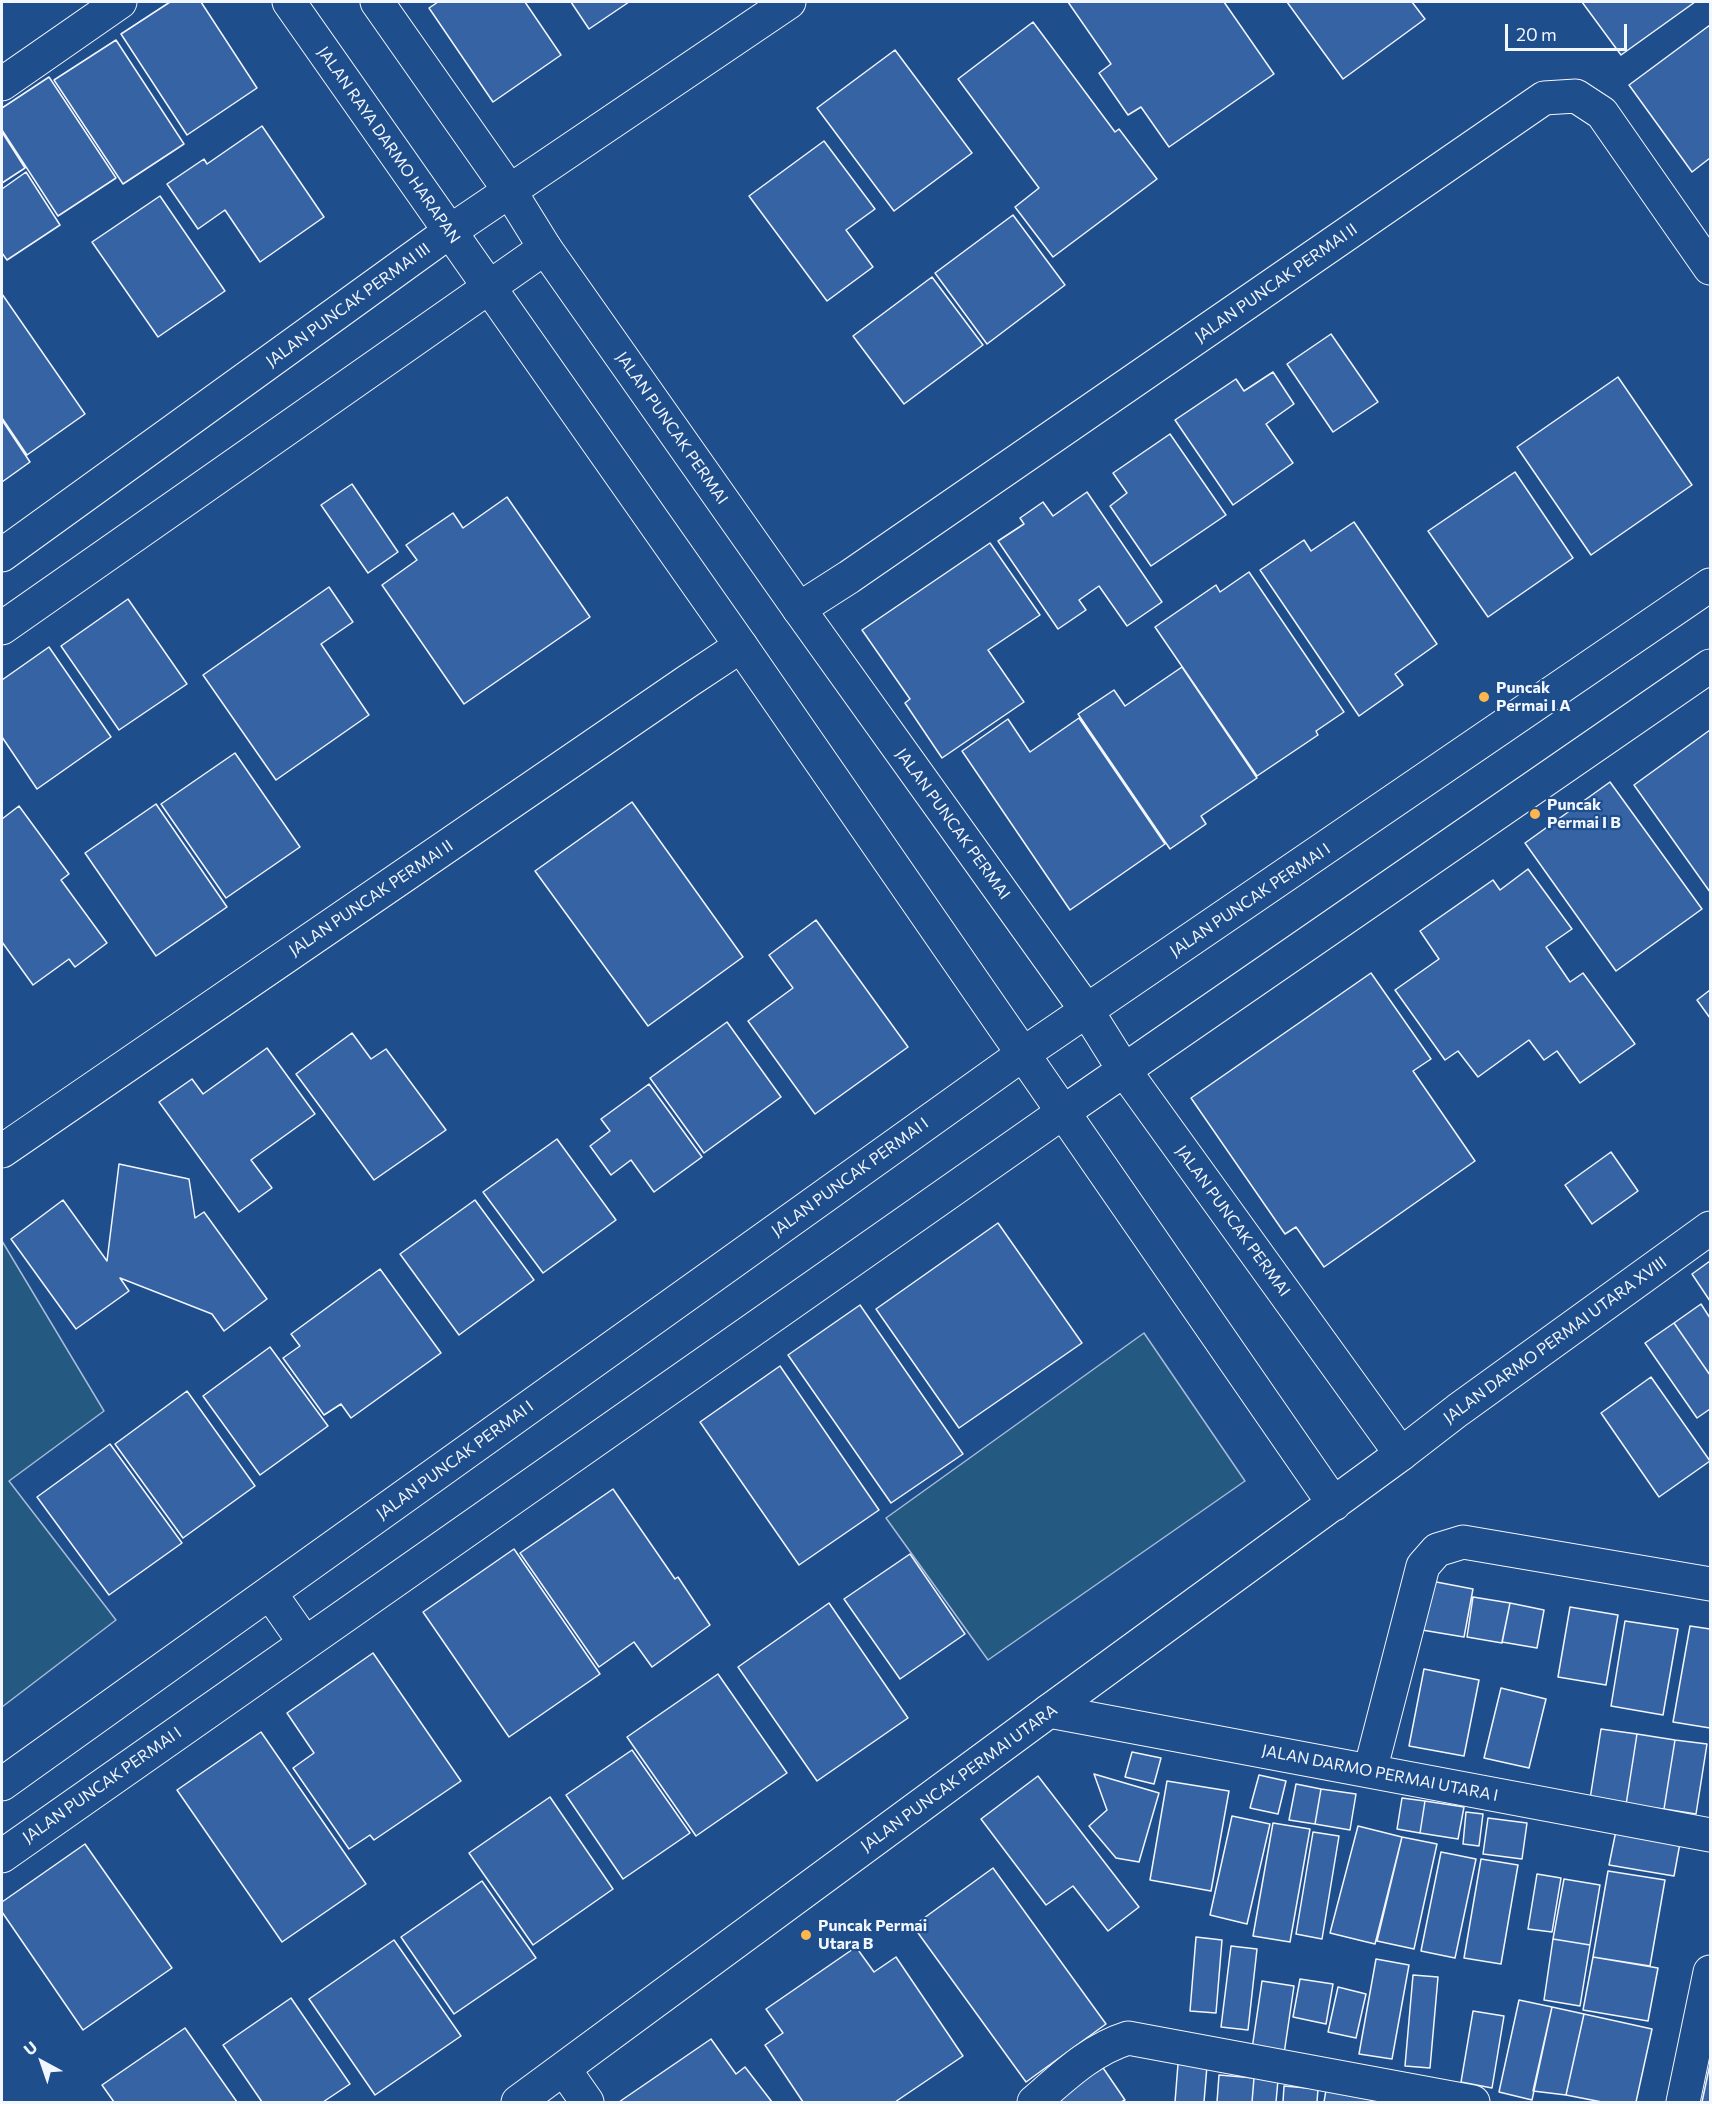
<!DOCTYPE html>
<html>
<head>
<meta charset="utf-8">
<style>
	body { margin:0 }
	#map { position:relative; width:1712px; height:2104px; overflow:hidden; background:#1f4e8c; font-family:Commissioner,sans-serif }
	canvas { display:block }
	.frame { position:absolute; inset:0; border:3px solid #f2f6ff; pointer-events:none }
	.north { position:absolute; left:12px; top:2032px; width:60px; height:60px; -webkit-text-stroke:4px #1f4e8c; paint-order:stroke; rotate:320deg; font-size:16px; font-weight:700; line-height:24px; text-align:center; color:#f2f6ff }
	.north::after { content:''; display:block; margin:auto; width:21px; height:27px; background:#f2f6ff; clip-path:polygon(50% 0,100% 100%,50% 72%,0 100%) }
	.scale { position:absolute; left:1505px; top:24px; width:122px; height:27px; box-sizing:border-box; border:3px solid #f2f6ff; border-top:0; padding-left:8px; font-size:18px; line-height:21px; white-space:nowrap; color:#f2f6ff; -webkit-text-stroke:4px #1f4e8c; paint-order:stroke }
</style>
</head>
<body>
<div id="map">
<canvas width="1712" height="2104"></canvas>
<div class="frame"></div>
<div class="north">U</div>
<div class="scale">20 m</div>
</div>
<script>
const g = document.querySelector('canvas').getContext('2d');
g.lineJoin = 'round';
function fillPath(path, color) {
  g.fillStyle = color;
  g.fill(path, 'evenodd');
}
function trace(path, color, width, dash) {
  g.strokeStyle = color;
  g.lineWidth = width;
  g.lineCap = dash ? 'butt' : 'round';
  g.setLineDash(dash || []);
  g.stroke(path);
}
function label(font, color, halo, rows, align = 'center') {
  g.font = font + ' Commissioner,sans-serif';
  g.lineWidth = 4.5;
  g.setLineDash([]);
  g.textBaseline = 'middle';
  g.strokeStyle = halo;
  g.fillStyle = color;
  for (const [text, x, y, turn = 0] of rows) {
    g.save();
    g.translate(x, y);
    g.rotate((+turn || 0) * Math.PI / 180);
    g.textAlign = isNaN(turn) ? turn : align;
    if (halo) g.strokeText(text, 0, 0);
    g.fillText(text, 0, 0);
    g.restore();
  }
}
const green = new Path2D(`
	M2,1241L104,1411L9,1481L116,1620L2,1707Z
	M1144,1333L1245,1481L988,1660L886,1518Z`);
const building = new Path2D(`
	M170,2H201L257,88L187,135L121,34Z
	M438,2H525L561,55L493,102L429,8Z
	M571,2H629L589,29Z
	M1068,2H1224L1274,74L1169,147L1141,107L1128,115L1099,73L1111,64Z
	M1287,2H1412L1425,19L1343,79Z
	M1582,2H1695L1621,55Z
	M1033,22L1115,132L1119,129L1157,179L1053,257L1015,207L1039,188L958,79Z
	M1710,25V158L1692,172L1629,85Z
	M116,40L184,144L123,184L54,80Z
	M895,50L972,153L894,211L817,108Z
	M49,77L116,178L58,216L2,130V108Z
	M262,126L324,217L260,262L225,210L198,229L167,184L204,159L207,164Z
	M2,132L25,168L2,183Z
	M824,141L875,209L846,230L873,267L827,301L749,196Z
	M26,172L60,225L7,260L2,253V189Z
	M160,196L225,291L158,337L92,242Z
	M1013,215L1065,285L987,344L935,273Z
	M932,277L983,345L904,404L853,336Z
	M2,294L85,414L27,455L2,418Z
	M1331,334L1378,402L1333,432L1287,364Z
	M1273,372L1294,404L1266,424L1293,463L1233,505L1175,420L1236,379L1244,391Z
	M1618,377L1692,485L1591,555L1517,447Z
	M2,420L30,462L2,482Z
	M1170,434L1226,515L1151,566L1110,506L1127,493L1113,473Z
	M1515,472L1573,558L1488,617L1428,531Z
	M352,484L398,552L368,573L321,505Z
	M1087,492L1162,602L1127,626L1099,586L1079,600L1086,610L1058,629L998,541L1024,524L1020,518L1043,502L1053,516Z
	M507,497L590,617L464,704L382,585L417,560L406,545L453,513L463,528Z
	M1354,522L1437,644L1395,674L1403,685L1359,716L1260,570L1304,540L1311,551Z
	M990,543L1040,615L988,650L1024,702L942,758L905,703L910,699L862,630Z
	M1249,572L1344,712L1316,731L1318,735L1257,776L1155,627L1216,585L1220,592Z
	M329,587L353,622L321,644L369,715L276,780L203,675Z
	M128,599L187,684L119,730L61,646Z
	M49,647L111,737L37,789L2,737V680Z
	M1182,667L1257,778L1201,816L1206,824L1170,849L1078,714L1114,690L1125,706Z
	M1079,718L1165,844L1070,910L962,751L1008,719L1030,752Z
	M1710,730V892L1634,785Z
	M235,753L300,847L226,898L161,804Z
	M1610,782L1702,909L1616,971L1525,843Z
	M632,802L743,957L648,1026L535,871Z
	M156,804L227,907L156,956L85,853Z
	M19,806L69,874L61,880L107,943L75,967L69,959L33,985L2,942V819Z
	M1528,869L1572,929L1546,947L1570,982L1583,973L1635,1044L1580,1083L1557,1051L1544,1060L1529,1040L1478,1077L1458,1051L1445,1060L1395,990L1439,959L1420,931L1493,880L1500,890Z
	M816,920L908,1047L815,1114L748,1021L793,988L769,955Z
	M1371,973L1431,1059L1413,1071L1475,1161L1324,1267L1296,1227L1285,1234L1191,1098Z
	M1710,990V1018L1697,1000Z
	M727,1022L781,1097L704,1153L650,1078Z
	M352,1033L371,1059L386,1049L446,1130L374,1180L296,1074Z
	M267,1048L315,1114L251,1160L272,1188L239,1212L159,1102L192,1079L203,1094Z
	M649,1084L702,1157L654,1192L631,1160L611,1175L590,1146L610,1131L601,1119Z
	M557,1139L616,1220L543,1273L483,1192Z
	M1611,1152L1638,1191L1592,1224L1565,1185Z
	M119,1164L189,1179L195,1218L204,1212L267,1299L224,1331L212,1314L120,1278L129,1291L76,1329L11,1239L63,1200L107,1261Z
	M475,1200L534,1280L459,1335L400,1254Z
	M998,1223L1082,1343L959,1428L876,1309Z
	M1710,1261V1301L1692,1274Z
	M380,1269L441,1353L351,1418L341,1404L324,1415L283,1358L300,1346L291,1334Z
	M1701,1304L1710,1318V1375L1674,1323Z
	M860,1305L963,1454L891,1503L788,1355Z
	M1674,1323L1710,1375V1409L1697,1418L1645,1343Z
	M270,1347L328,1426L260,1475L203,1396Z
	M780,1366L879,1510L799,1565L700,1422Z
	M1651,1377L1710,1461L1659,1497L1601,1413Z
	M187,1391L255,1486L183,1538L115,1444Z
	M110,1444L182,1543L109,1595L37,1497Z
	M613,1489L675,1579L678,1577L710,1625L652,1667L634,1642L599,1667L520,1553Z
	M514,1549L600,1674L509,1737L423,1612Z
	M910,1554L965,1634L900,1679L844,1599Z
	M1431,1581L1473,1589L1464,1637L1422,1630Z
	M1473,1597L1510,1603L1502,1643L1467,1637Z
	M829,1603L908,1718L817,1781L738,1667Z
	M1510,1603L1544,1610L1537,1648L1502,1642Z
	M1570,1607L1618,1615L1606,1685L1558,1677Z
	M1625,1621L1678,1629L1663,1715L1611,1706Z
	M1690,1626L1710,1629V1728L1673,1722Z
	M373,1653L461,1781L374,1840L370,1835L349,1849L293,1768L314,1753L287,1713Z
	M1424,1669L1479,1680L1464,1756L1409,1746Z
	M718,1674L787,1773L696,1836L627,1737Z
	M1501,1688L1546,1699L1529,1768L1484,1758Z
	M1601,1729L1637,1734L1626,1805L1590,1799Z
	M261,1732L366,1884L282,1942L177,1790Z
	M1637,1734L1675,1740L1664,1809L1626,1805Z
	M1675,1740L1707,1744L1696,1814L1664,1809Z
	M632,1750L690,1833L623,1879L566,1795Z
	M1132,1752L1161,1758L1154,1784L1125,1777Z
	M1094,1774L1159,1793L1139,1862L1116,1858L1089,1826L1107,1810Z
	M1259,1775L1286,1781L1278,1814L1250,1808Z
	M1038,1776L1139,1907L1108,1931L1073,1886L1046,1905L981,1819Z
	M1167,1781L1229,1791L1211,1891L1150,1880Z
	M1296,1784L1321,1789L1315,1824L1289,1820Z
	M1321,1789L1356,1794L1350,1830L1315,1824Z
	M550,1797L613,1889L533,1945L469,1853Z
	M1402,1798L1425,1801L1420,1833L1397,1829Z
	M1425,1801L1464,1807L1458,1839L1420,1833Z
	M1466,1812L1483,1814L1479,1846L1463,1844Z
	M1232,1816L1270,1824L1247,1924L1210,1915Z
	M1488,1818L1527,1823L1522,1859L1483,1854Z
	M1618,1821L1682,1832L1674,1876L1609,1865Z
	M1273,1823L1310,1829L1290,1942L1253,1936Z
	M1358,1826L1402,1837L1375,1944L1330,1933Z
	M1313,1832L1339,1836L1322,1939L1296,1934Z
	M1402,1837L1437,1844L1414,1949L1377,1941Z
	M85,1844L172,1968L83,2030L2,1912V1902Z
	M1441,1852L1476,1859L1455,1958L1421,1951Z
	M1481,1859L1518,1865L1501,1964L1464,1958Z
	M993,1868L1106,2024L1026,2082L913,1926Z
	M1608,1871L1665,1880L1650,1966L1593,1957Z
	M1537,1874L1561,1878L1552,1932L1528,1929Z
	M1564,1879L1600,1885L1590,1945L1553,1939Z
	M482,1881L536,1958L454,2014L401,1937Z
	M1196,1937L1222,1940L1216,2013L1190,2011Z
	M1553,1939L1590,1945L1580,2006L1544,2000Z
	M394,1940L461,2036L375,2095L309,1999Z
	M1231,1946L1257,1949L1248,2030L1221,2027Z
	M856,1947L874,1972L896,1957L963,2056L895,2102H803L765,2045L783,2033L766,2009Z
	M1593,1957L1658,1968L1648,2021L1583,2010Z
	M1376,1959L1409,1965L1392,2059L1359,2054Z
	M1413,1975L1438,1977L1430,2068L1405,2066Z
	M1300,1979L1333,1984L1326,2024L1293,2017Z
	M1262,1981L1294,1986L1284,2054L1252,2049Z
	M1338,1987L1366,1994L1356,2038L1328,2032Z
	M291,1998L350,2084L323,2102H262L223,2045Z
	M1519,2000L1552,2007L1532,2100L1499,2092Z
	M1552,2007L1584,2014L1566,2095L1533,2091Z
	M1473,2011L1504,2016L1492,2088L1461,2082Z
	M1584,2014L1652,2029L1636,2102H1602L1566,2095Z
	M185,2028L237,2102H114L102,2085Z
	M711,2039L736,2074L745,2067L772,2102H619Z
	M1099,2062L1125,2100L1121,2102H1042Z
	M1178,2064L1207,2066L1204,2102H1175Z
	M1710,2064V2102H1702Z
	M1219,2075L1254,2078L1252,2102H1217Z
	M1254,2078L1278,2080L1276,2102H1252Z
	M1284,2086L1318,2089L1317,2102H1283Z
	M1326,2090L1372,2096L1371,2102H1324Z`);
const street = new Path2D(`
	M2,84L120,2
	M2,555L449,232L789,2
	M799,609L849,577L1544,98L1576,96L1602,113L1710,268
	M2,628L545,248
	M2,1151L688,681L741,646
	M1401,1454L1458,1410L1710,1228
	M270,1593L305,1643
	M1049,1711L1710,1835
	M1370,1771L1423,1566L1437,1550L1463,1542L1710,1584
	M2,1784L1023,1054
	M2,1856L1062,1113
	M564,2069L587,2102
	M1034,2102C1063,2077 1090,2050 1128,2038L1473,2102
	M1683,2102L1710,1972`);
const secondary = new Path2D(`
	M289,2L741,646L1334,1504
	M377,2L509,190L545,248L799,609L1087,1011L1124,1070L1401,1454L1049,1711L518,2102
	M1023,1054L1710,585
	M1062,1113L1710,666`);
const markers = [
	[1484,697,6,"#ffb74d"],
	[1535,814,6,"#ffb74d"],
	[806,1935,6,"#ffb74d"]
];
const streetNames = [
	["JALAN RAYA DARMO HARAPAN",389,145,55],
	["JALAN PUNCAK PERMAI II",1276,283,-35],
	["JALAN PUNCAK PERMAI III",348,305,-36],
	["JALAN PUNCAK PERMAI",672,428,55],
	["JALAN PUNCAK PERMAI",953,824,54],
	["JALAN PUNCAK PERMAI II",371,898,-34],
	["JALAN PUNCAK PERMAI I",1250,900,-34],
	["JALAN PUNCAK PERMAI I",850,1177,-36],
	["JALAN PUNCAK PERMAI",1233,1221,54],
	["JALAN DARMO PERMAI UTARA XVIII",1555,1340,-36],
	["JALAN PUNCAK PERMAI I",455,1460,-36],
	["JALAN DARMO PERMAI UTARA I",1380,1773,11],
	["JALAN PUNCAK PERMAI UTARA",959,1778,-36],
	["JALAN PUNCAK PERMAI I",102,1785,-35]
];
const poiNames = [
	["Puncak",1496,688],
	["Permai I A",1496,706],
	["Puncak",1547,805],
	["Permai I B",1547,823],
	["Puncak Permai",818,1926],
	["Utara B",818,1944]
];
fillPath(green, '#245a82');
trace(green, '#a8bbd7', 1.5);
fillPath(building, '#3563a3');
trace(building, '#f2f6ff', 1.5);
trace(street, '#f2f6ff', 35);
trace(secondary, '#f2f6ff', 35);
trace(street, '#1f4e8c', 33);
trace(secondary, '#1f4e8c', 33);
for (const [x, y, r, color] of markers) {
  const dot = new Path2D();
  dot.arc(x, y, r, 0, 2 * Math.PI);
  g.fillStyle = color;
  g.fill(dot);
  trace(dot, '#1f4e8c', 2);
}
label('16px', '#f2f6ff', '#1f4e8c', streetNames);
label('bold 16px', '#f2f6ff', '#1f4e8c', poiNames, 'left');
</script>
</body>
</html>
